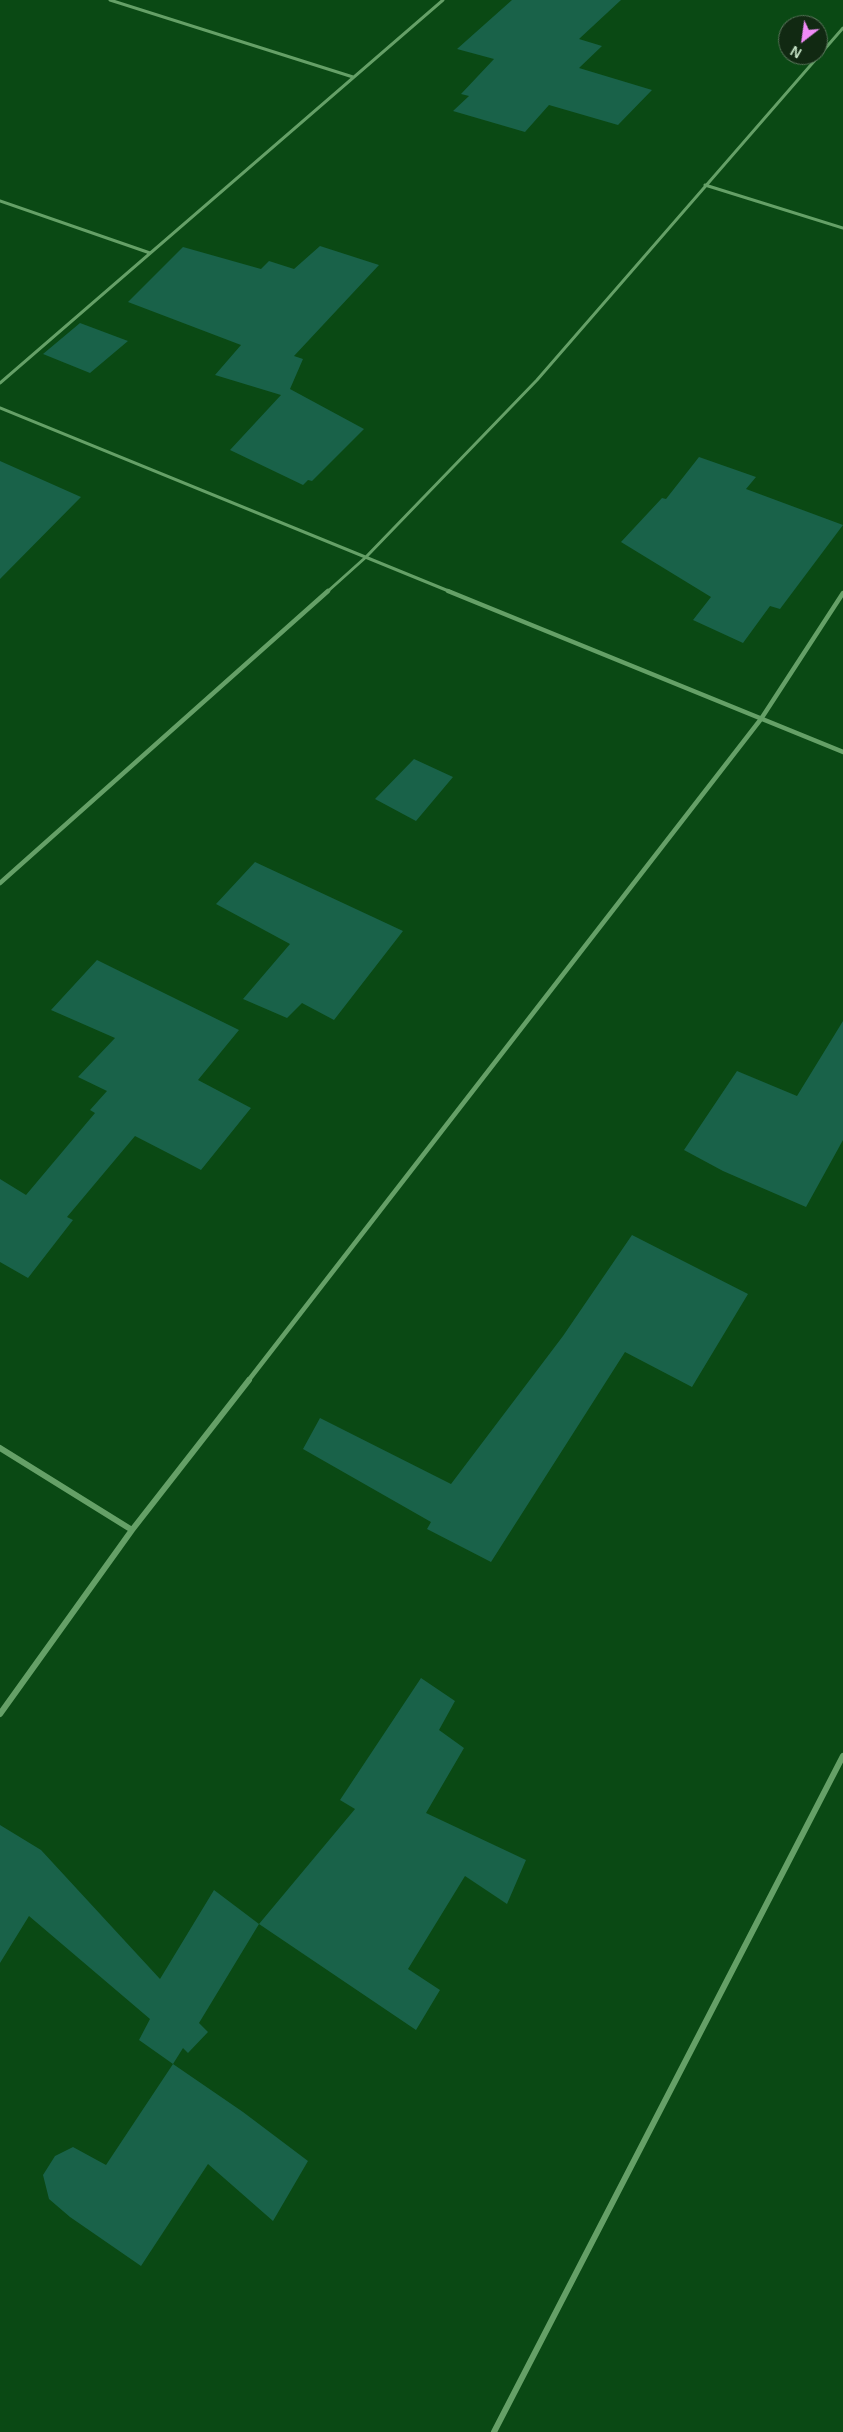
<!DOCTYPE html>
<html>
<head>
<meta charset="utf-8">
<style>
	body { margin:0 }
	#map { position:relative; width:843px; height:2432px; overflow:hidden; background:#0a4914; font-family:Helvetica,sans-serif }
	canvas { display:block }
	.north { position:absolute; left:778px; top:15px; width:50px; height:50px; box-sizing:border-box; background:#112912; border:1px solid #587359; border-radius:50%; rotate:210deg; font-size:14px; font-weight:700; line-height:20px; text-align:center; color:#c3e1c3 }
	.north::after { content:''; display:block; margin:auto; width:18px; height:22px; background:#f08bf6; clip-path:polygon(50% 0,100% 100%,50% 72%,0 100%) }
</style>
</head>
<body>
<div id="map">
<canvas width="843" height="2432"></canvas>
<div class="north">N</div>
</div>
<script>
const g = document.querySelector('canvas').getContext('2d');
g.lineJoin = 'round';
function fillPath(path, color) {
  g.fillStyle = color;
  g.fill(path, 'evenodd');
}
function trace(path, color, width, dash) {
  g.strokeStyle = color;
  g.lineWidth = width;
  g.lineCap = dash ? 'butt' : 'round';
  g.setLineDash(dash || []);
  g.stroke(path);
}
const building = new Path2D(`
	M512,0H621L579,39L602,46L579,68L652,90L618,125L549,105L525,132L453,111L469,96L461,94L494,59L457,49Z
	M320,246L379,265L294,356L303,359L290,389L364,429L312,481L308,480L303,485L230,450L281,395L215,375L241,345L128,302L183,247L261,269L269,261L294,269Z
	M80,323L128,341L90,373L43,354Z
	M699,457L756,477L746,489L843,525L780,609L770,606L743,643L693,620L711,597L621,542L662,498L666,499Z
	M0,461L81,497L0,579Z
	M414,759L453,777L416,821L375,799Z
	M255,862L403,931L334,1020L302,1003L287,1018L243,999L290,944L216,904Z
	M97,960L239,1030L198,1080L251,1108L201,1170L135,1136L67,1217L73,1220L28,1278L0,1262V1179L26,1195L95,1113L90,1110L107,1091L78,1077L115,1038L51,1010Z
	M843,1021V1140L806,1207L723,1171L684,1150L737,1071L797,1096Z
	M632,1235L748,1294L692,1387L625,1352L491,1562L427,1529L431,1522L303,1449L320,1418L451,1484L563,1336Z
	M421,1678L455,1701L439,1730L464,1748L426,1813L526,1860L507,1904L465,1876L408,1969L440,1990L416,2030L259,1924L355,1809L340,1800Z
	M0,1825L41,1850L160,1979L214,1890L259,1924L199,2023L208,2032L188,2053L183,2048L173,2064L139,2040L150,2019L29,1916L0,1963Z
	M173,2064L243,2112L308,2161L273,2221L208,2164L141,2266L70,2217L49,2199L43,2175L55,2156L73,2147L106,2165Z`);
const minorFar2 = new Path2D(`
	M110,0L353,77
	M705,185L843,228
	M0,201L150,253
	M0,383L443,0
	M0,408L451,592
	M327,592L366,557L537,380L843,28`);
const minorFar1 = new Path2D(`
	M448,591L843,752
	M0,883L328,591
	M248,1381L761,719L843,593`);
const minor = new Path2D(`
	M0,1448L132,1530L249,1380
	M0,1714L132,1530
	M494,2432L843,1756`);
fillPath(building, '#196249');
trace(minorFar2, '#65a067', 3);
trace(minorFar1, '#65a067', 4.5);
trace(minor, '#65a067', 6);
</script>
</body>
</html>
